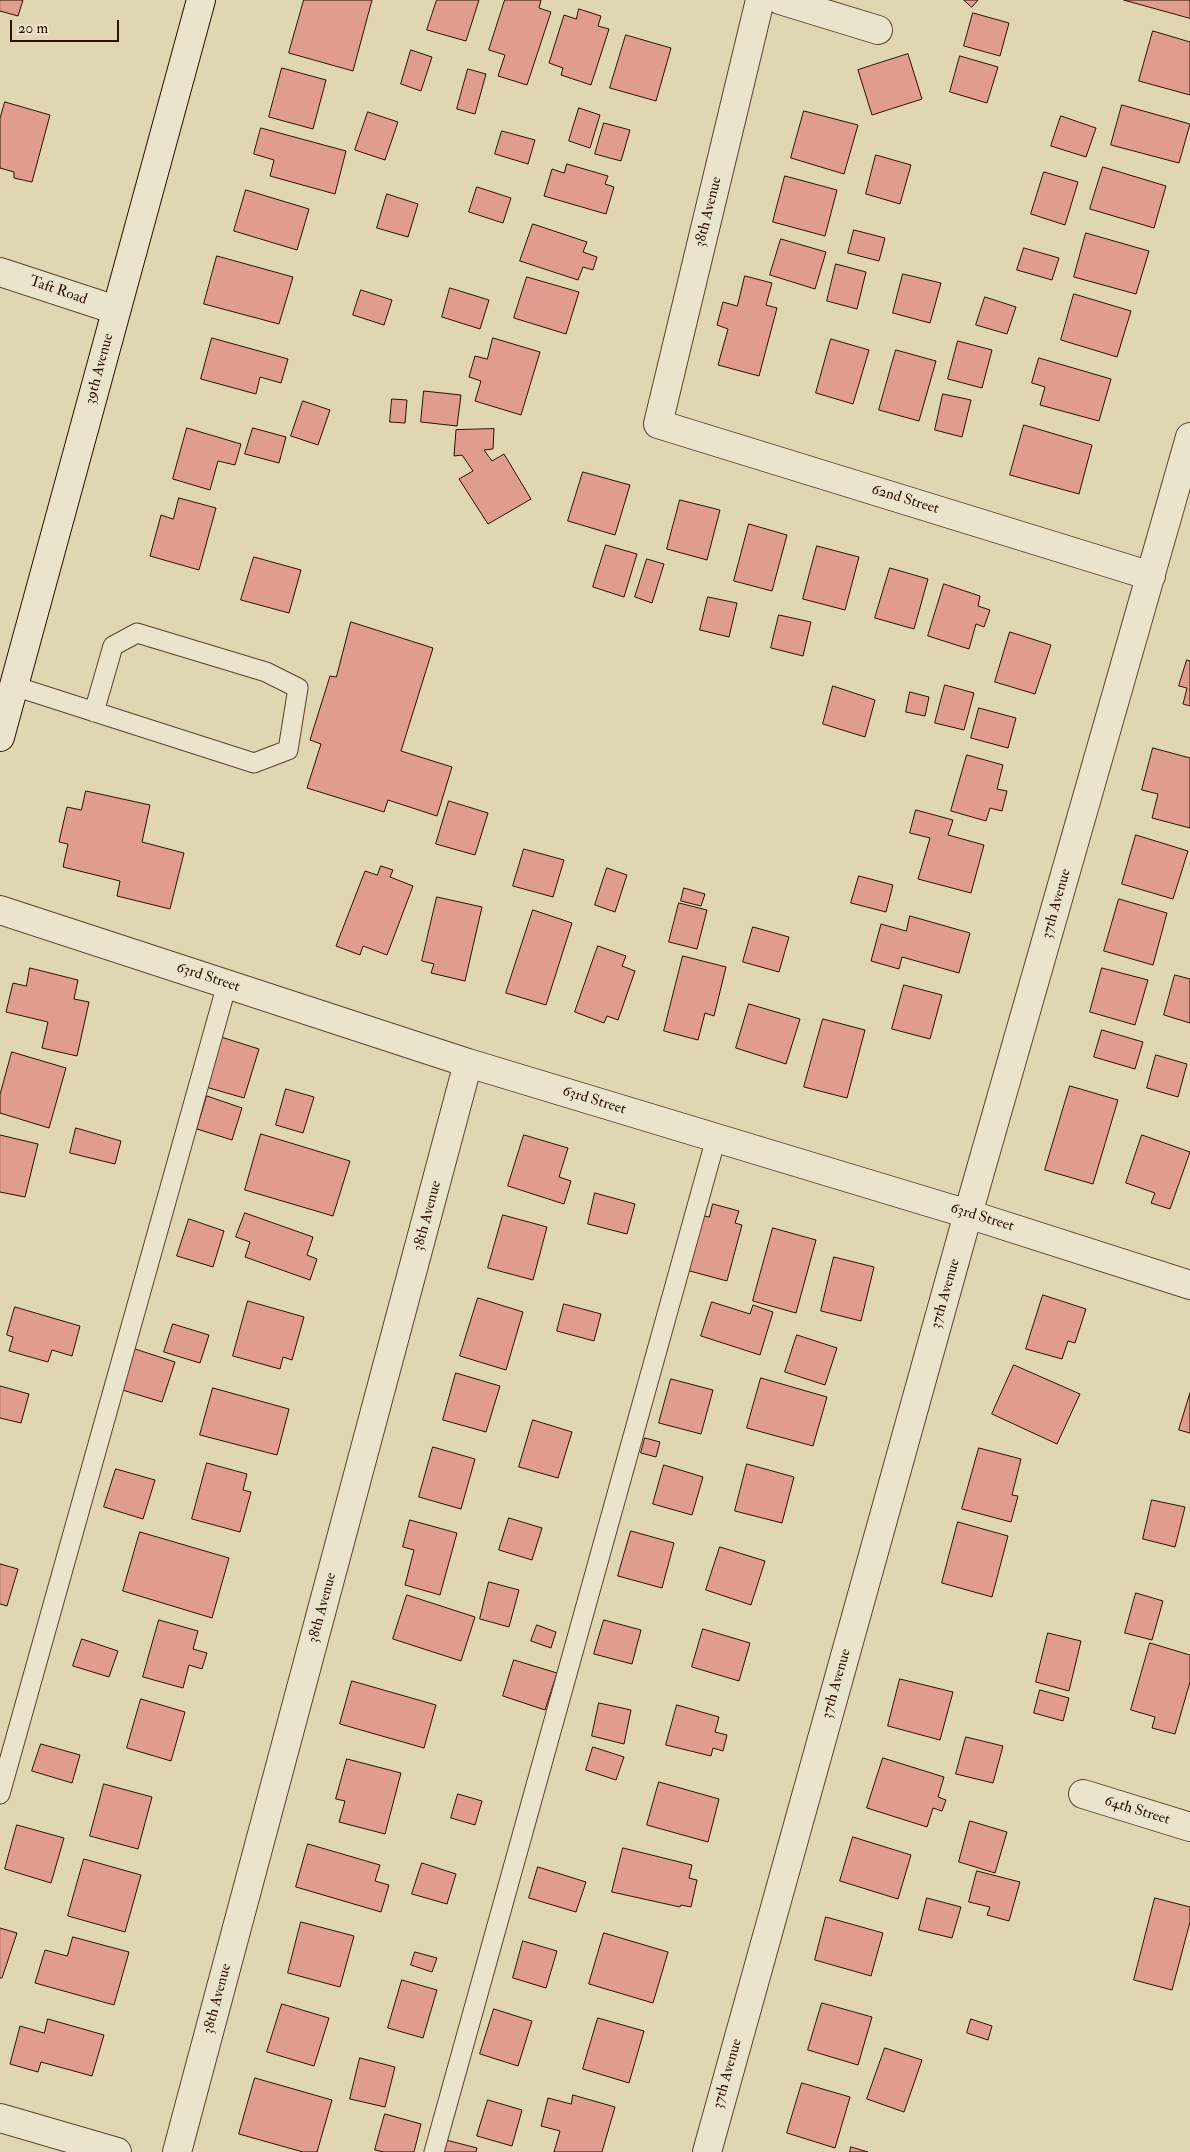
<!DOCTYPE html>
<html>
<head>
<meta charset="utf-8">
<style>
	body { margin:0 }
	#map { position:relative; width:1190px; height:2152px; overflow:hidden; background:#e0d6b1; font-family:"IM FELL Double Pica",serif }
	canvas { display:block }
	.scale { position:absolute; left:10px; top:20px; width:109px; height:22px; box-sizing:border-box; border:2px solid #2d1001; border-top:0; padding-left:6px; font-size:15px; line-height:18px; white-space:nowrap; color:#2d1001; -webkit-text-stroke:4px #ebe4cc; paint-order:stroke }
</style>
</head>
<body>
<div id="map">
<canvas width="1190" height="2152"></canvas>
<div class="scale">20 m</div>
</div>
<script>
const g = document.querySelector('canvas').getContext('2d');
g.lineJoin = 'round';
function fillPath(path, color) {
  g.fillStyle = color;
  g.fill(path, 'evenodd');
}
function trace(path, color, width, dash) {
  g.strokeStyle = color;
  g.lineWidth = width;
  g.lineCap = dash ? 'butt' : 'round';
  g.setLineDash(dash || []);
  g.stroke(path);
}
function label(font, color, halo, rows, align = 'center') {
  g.font = font + ' "IM FELL Double Pica",serif';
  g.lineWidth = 4;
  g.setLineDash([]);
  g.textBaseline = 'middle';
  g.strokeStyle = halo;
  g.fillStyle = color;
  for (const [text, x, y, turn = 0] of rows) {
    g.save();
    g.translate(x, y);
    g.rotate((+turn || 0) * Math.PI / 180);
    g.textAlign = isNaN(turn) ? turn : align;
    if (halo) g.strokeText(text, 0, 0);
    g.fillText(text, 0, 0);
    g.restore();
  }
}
const building = new Path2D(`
	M0,0H23L18,16L0,11Z
	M304,0H372L353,71L289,53Z
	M437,0H479L466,41L427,30Z
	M505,0H541L539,8L551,12L527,85L498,76L505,55L489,50Z
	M964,0H978L972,7Z
	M1124,0H1190V18Z
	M579,9L601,16L598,26L609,29L591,85L561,75L563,68L549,63L564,15L576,19Z
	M973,13L1009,23L1000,56L964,46Z
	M1153,31L1190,42V95L1139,81Z
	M626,35L671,48L656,101L610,88Z
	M411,50L432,57L421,91L401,84Z
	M908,54L922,99L872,115L858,70Z
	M960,56L998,67L987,103L950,92Z
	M282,68L326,80L313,129L269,117Z
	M468,69L486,74L475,114L457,109Z
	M5,102L50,115L32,182L14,178V172L0,168V119Z
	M1122,105L1190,124L1179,163L1111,145Z
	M579,108L600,115L590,148L569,141Z
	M804,111L858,125L844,174L791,158Z
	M368,112L398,122L385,160L355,150Z
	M1061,116L1096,128L1086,157L1051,146Z
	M604,123L630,130L621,161L595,154Z
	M261,128L346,151L335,194L270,176L274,160L254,154Z
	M502,131L535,140L528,164L495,154Z
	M876,155L911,165L900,204L866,194Z
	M567,164L608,176L605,184L614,187L606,214L544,196L552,169L564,173Z
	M1103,167L1166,186L1154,228L1090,209Z
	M1044,172L1078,182L1065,225L1031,214Z
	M785,176L837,190L825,236L773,222Z
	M477,187L511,198L503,223L469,212Z
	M246,190L309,209L297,250L234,231Z
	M387,194L418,204L408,237L377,228Z
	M533,224L587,242L583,252L597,257L593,270L583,267L578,280L520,261Z
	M854,230L885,238L879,261L848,253Z
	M1086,233L1149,251L1136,294L1074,277Z
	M781,239L826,252L815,289L770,275Z
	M1024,248L1059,258L1052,280L1017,270Z
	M217,256L293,277L279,324L204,304Z
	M836,264L866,272L857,309L827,301Z
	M903,274L941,283L930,323L893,313Z
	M745,276L772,283L766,305L777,308L759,376L718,365L728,329L717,325L723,302L737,306Z
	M527,277L579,292L566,334L514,318Z
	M450,288L489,300L480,329L442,317Z
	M361,290L392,300L384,325L353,315Z
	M1074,294L1131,311L1117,357L1061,340Z
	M985,297L1016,307L1007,334L976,325Z
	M212,338L288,359L281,383L260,377L256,394L201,379Z
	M493,338L540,352L521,415L475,401L481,381L469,377L475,356L487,359Z
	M831,339L869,350L853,404L816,393Z
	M958,341L992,350L982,388L948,379Z
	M896,350L936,361L919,421L879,410Z
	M1039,358L1111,379L1099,421L1040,405L1045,387L1032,383Z
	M424,391L461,395L457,426L421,422Z
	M943,394L971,400L962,437L935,430Z
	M392,399L407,400L405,423L390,422Z
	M303,401L330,410L318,445L291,436Z
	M1024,425L1092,445L1079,494L1010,475Z
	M187,428L241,444L235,465L218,461L210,490L173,479Z
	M253,428L286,437L279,463L245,454Z
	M494,429L493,449L484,450L492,461L504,454L531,499L488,524L459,479L473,471L462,455L454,456L456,430Z
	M583,472L630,485L615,535L568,521Z
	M179,498L216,508L199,570L150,556L161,515L173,519Z
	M680,500L720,510L707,560L667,549Z
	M749,524L787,535L772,591L734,581Z
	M606,545L637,554L624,597L593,587Z
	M817,546L859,557L845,610L803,599Z
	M254,557L301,570L289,613L241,600Z
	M647,559L664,564L652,603L635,597Z
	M890,568L928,579L914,629L875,618Z
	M944,584L980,596L978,606L990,610L984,627L976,624L969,649L928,636Z
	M708,597L737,603L729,637L700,630Z
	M779,615L811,622L803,656L771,648Z
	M351,622L433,648L401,751L452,767L437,816L388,800L384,812L307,788L321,744L310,740L330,676L336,677Z
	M1010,632L1051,645L1035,694L995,682Z
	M1187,660L1190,661V706L1183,704L1187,688L1179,686Z
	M945,685L974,693L964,730L935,723Z
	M833,686L875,700L865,737L823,724Z
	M910,692L929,697L925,716L906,712Z
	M979,708L1016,718L1008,748L971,738Z
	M1153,748L1190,758V828L1152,818L1158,794L1142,790Z
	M967,755L1003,765L997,789L1007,791L1002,811L990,808L986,821L951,811Z
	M86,791L150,805L142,842L184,853L170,909L117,896L120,881L63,867L68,844L59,842L67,807L81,810Z
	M449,801L488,813L475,855L436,844Z
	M916,810L953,820L948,835L984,845L971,893L918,879L930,838L910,833Z
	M1136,835L1188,851L1173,899L1122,884Z
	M524,849L564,860L553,897L513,886Z
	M381,866L393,870L390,877L413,886L387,955L363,946L360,955L336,946L365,871L377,875Z
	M607,868L627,875L615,912L595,905Z
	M859,876L893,885L886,912L851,903Z
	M684,888L705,894L701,906L681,901Z
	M437,897L482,907L465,981L431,973L434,964L422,961Z
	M1119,899L1167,913L1153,965L1104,951Z
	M679,903L707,910L697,949L669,942Z
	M533,910L572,923L546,1005L506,993Z
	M910,916L970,933L959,973L902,957L899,969L871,961L881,924L906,931Z
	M753,927L789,937L779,972L743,962Z
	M598,946L626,956L622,966L635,971L618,1020L607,1016L604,1023L575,1012Z
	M683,956L726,967L714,1016L705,1013L698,1040L664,1031Z
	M30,968L78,980L74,999L89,1002L77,1056L42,1048L48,1022L6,1012L13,983L26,986Z
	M1102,968L1148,980L1135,1025L1090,1012Z
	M1175,975L1190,979V1023L1164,1015Z
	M904,985L942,995L930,1039L892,1029Z
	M749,1004L800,1019L786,1064L736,1048Z
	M823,1019L865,1030L847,1098L804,1087Z
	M1102,1030L1143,1042L1135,1069L1094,1057Z
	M221,1037L259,1049L244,1098L206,1087Z
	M12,1052L66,1068L49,1128L0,1113V1095Z
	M1156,1055L1187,1064L1178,1097L1147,1088Z
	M1070,1086L1118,1100L1093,1184L1045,1170Z
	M286,1089L314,1097L303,1133L276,1125Z
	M207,1096L242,1108L232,1140L197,1129Z
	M76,1128L121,1141L115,1164L70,1153Z
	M261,1134L350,1161L333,1216L245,1190Z
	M0,1135L38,1144L25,1197L0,1192Z
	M524,1135L568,1148L559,1177L571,1181L564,1204L508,1186Z
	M1142,1135L1190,1152L1170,1209L1151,1203L1155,1193L1126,1183Z
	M595,1193L635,1204L627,1234L588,1224Z
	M713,1204L739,1211L735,1223L742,1225L727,1281L686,1270L700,1215L709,1217Z
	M245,1213L313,1237L307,1255L317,1259L310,1280L245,1257L250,1242L236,1237Z
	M503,1215L547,1227L533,1280L488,1268Z
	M189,1219L224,1231L213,1267L177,1256Z
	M773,1228L816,1240L796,1313L753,1301Z
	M834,1257L874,1267L861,1321L821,1311Z
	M1043,1295L1086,1309L1075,1343L1068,1341L1062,1359L1026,1349Z
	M478,1298L523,1312L506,1370L460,1356Z
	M248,1301L304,1317L292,1360L283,1357L280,1369L233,1356Z
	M712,1302L750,1314L753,1305L773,1312L760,1355L701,1336Z
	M564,1304L601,1314L594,1341L557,1331Z
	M15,1307L80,1326L72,1356L52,1350L48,1362L9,1351L13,1337L7,1335Z
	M173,1324L209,1335L200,1363L164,1352Z
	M797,1335L837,1348L825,1385L785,1372Z
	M132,1348L175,1362L162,1402L119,1389Z
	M1014,1365L1080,1394L1057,1444L992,1414Z
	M456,1373L500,1386L486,1432L443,1420Z
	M761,1378L827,1397L813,1446L747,1428Z
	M671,1379L713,1390L701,1434L659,1423Z
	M0,1386L29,1394L21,1423L0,1418Z
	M213,1388L289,1409L277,1455L200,1435Z
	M1190,1393V1433L1179,1430Z
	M533,1420L572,1432L558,1478L519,1467Z
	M645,1438L660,1442L656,1457L641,1453Z
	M433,1447L475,1459L461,1509L419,1497Z
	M979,1448L1021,1459L1012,1495L1018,1496L1011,1522L962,1509Z
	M207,1463L247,1474L243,1490L251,1492L240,1532L192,1519Z
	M747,1464L794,1477L782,1523L735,1511Z
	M664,1465L703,1477L692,1515L653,1504Z
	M116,1469L155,1480L143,1519L104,1507Z
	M1152,1500L1185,1507L1175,1547L1143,1539Z
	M509,1518L542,1528L532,1560L499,1550Z
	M410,1520L457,1533L440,1595L405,1585L414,1550L403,1547Z
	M958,1522L1008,1536L992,1597L942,1583Z
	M631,1531L674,1543L662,1588L618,1576Z
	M140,1532L229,1558L212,1618L123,1591Z
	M720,1547L765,1561L751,1605L706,1590Z
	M0,1564L18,1569L7,1606L0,1604Z
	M489,1582L519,1590L509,1627L480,1619Z
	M1136,1593L1163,1601L1152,1640L1125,1633Z
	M407,1595L475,1617L461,1661L393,1639Z
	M159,1620L198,1631L193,1649L207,1653L202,1669L189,1665L183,1688L143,1677Z
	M604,1620L641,1630L632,1664L594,1654Z
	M537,1625L556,1632L551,1648L531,1641Z
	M703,1629L750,1643L739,1681L692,1667Z
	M1048,1633L1081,1641L1069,1691L1036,1682Z
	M82,1639L118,1651L109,1677L73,1666Z
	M1150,1643L1190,1655V1682L1175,1734L1152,1728L1155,1717L1131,1710Z
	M514,1660L557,1673L545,1710L503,1696Z
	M900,1679L953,1692L940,1740L888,1726Z
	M352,1681L436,1705L424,1748L340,1724Z
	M1040,1690L1069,1698L1063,1721L1034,1713Z
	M141,1699L185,1712L171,1761L127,1748Z
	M599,1703L631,1710L624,1744L592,1736Z
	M677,1705L719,1717L715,1732L727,1735L723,1751L713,1748L711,1756L666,1745Z
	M966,1737L1003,1746L993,1783L956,1774Z
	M41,1744L80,1755L72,1783L32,1771Z
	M593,1747L624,1757L616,1780L586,1770Z
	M883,1758L944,1777L938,1797L946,1800L942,1811L933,1808L927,1827L867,1808Z
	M347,1759L401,1773L385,1834L339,1822L345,1801L336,1799Z
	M659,1782L719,1799L708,1842L647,1825Z
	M104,1784L152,1797L138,1849L90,1836Z
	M458,1794L482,1801L475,1825L451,1818Z
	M970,1821L1007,1832L995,1873L959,1862Z
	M17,1825L64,1838L51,1883L5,1869Z
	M853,1837L911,1855L898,1899L840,1881Z
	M308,1844L380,1865L375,1881L389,1885L381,1912L296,1887Z
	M623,1848L692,1865L689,1878L697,1880L691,1907L681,1905L680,1907L612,1892Z
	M84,1859L141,1875L125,1932L68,1916Z
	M422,1863L456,1874L447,1904L412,1894Z
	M538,1867L586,1882L576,1912L529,1898Z
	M977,1871L1020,1882L1009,1921L987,1915L990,1907L969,1902Z
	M927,1898L961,1907L952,1938L919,1930Z
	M1155,1898L1190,1907V1922L1172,1990L1134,1980Z
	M826,1917L883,1933L871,1976L815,1960Z
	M301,1922L354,1936L340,1987L288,1973Z
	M0,1928L17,1933L2,1978H0Z
	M604,1933L668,1952L653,2003L589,1984Z
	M73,1937L129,1952L114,2005L35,1983L45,1950L67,1956Z
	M523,1941L557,1951L546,1988L513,1978Z
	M415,1952L437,1958L432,1972L411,1965Z
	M402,1980L437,1990L423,2038L388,2028Z
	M822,2003L872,2017L858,2065L808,2050Z
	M282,2004L329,2018L314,2066L267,2052Z
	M494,2009L532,2021L518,2066L480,2054Z
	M598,2018L644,2031L629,2083L583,2069Z
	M48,2019L104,2035L92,2076L41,2062L38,2072L10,2064L20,2026L44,2033Z
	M971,2019L992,2026L988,2040L967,2033Z
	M885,2048L922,2060L904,2112L867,2099Z
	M360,2058L395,2067L385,2107L350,2099Z
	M255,2078L332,2100L317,2152H303L239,2134Z
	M802,2083L850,2097L835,2148L787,2133Z
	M573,2095L615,2107L602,2152H554L560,2131L541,2126L548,2098L571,2104Z
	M488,2100L522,2110L512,2146L477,2136Z
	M385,2114L421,2124L414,2152H384L375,2150Z
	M442,2139L477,2148L476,2152H439Z
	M851,2147L868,2152H850Z`);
const service = new Path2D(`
	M14,686L254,763L288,750L298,688L266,672L137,633L113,646L94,712
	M0,1794L227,984
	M434,2152L716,1138`);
const minor = new Path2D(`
	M760,0L658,424L1151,576
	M780,0L878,30
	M0,272L116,310
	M0,910L468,1063L968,1214L1190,1285
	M1083,1794L1190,1827
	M0,2118L117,2152
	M177,2152L468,1063
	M707,2152L968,1214L1190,437`);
const secondary = new Path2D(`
	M0,737L201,0`);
const streetNames = [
	["38th Avenue",709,212,-76],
	["Taft Road",58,291,19],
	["39th Avenue",100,369,-75],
	["62nd Street",905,500,17],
	["37th Avenue",1057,904,-74],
	["63rd Street",208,978,18],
	["63rd Street",594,1101,17],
	["38th Avenue",428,1216,-75],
	["63rd Street",982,1218,17],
	["37th Avenue",946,1294,-74],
	["38th Avenue",323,1608,-75],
	["37th Avenue",837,1684,-74],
	["64th Street",1137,1811,17],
	["38th Avenue",218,1999,-75],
	["37th Avenue",728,2074,-74]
];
fillPath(building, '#e19c90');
trace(building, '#2d1001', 1);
trace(service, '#5a422d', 21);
trace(minor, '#5a422d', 30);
trace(secondary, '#2d1001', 30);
trace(service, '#ebe4cc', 19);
trace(minor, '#ebe4cc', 28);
trace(secondary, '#ebe4cc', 28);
label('15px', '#2d1001', '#ebe4cc', streetNames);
</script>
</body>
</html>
